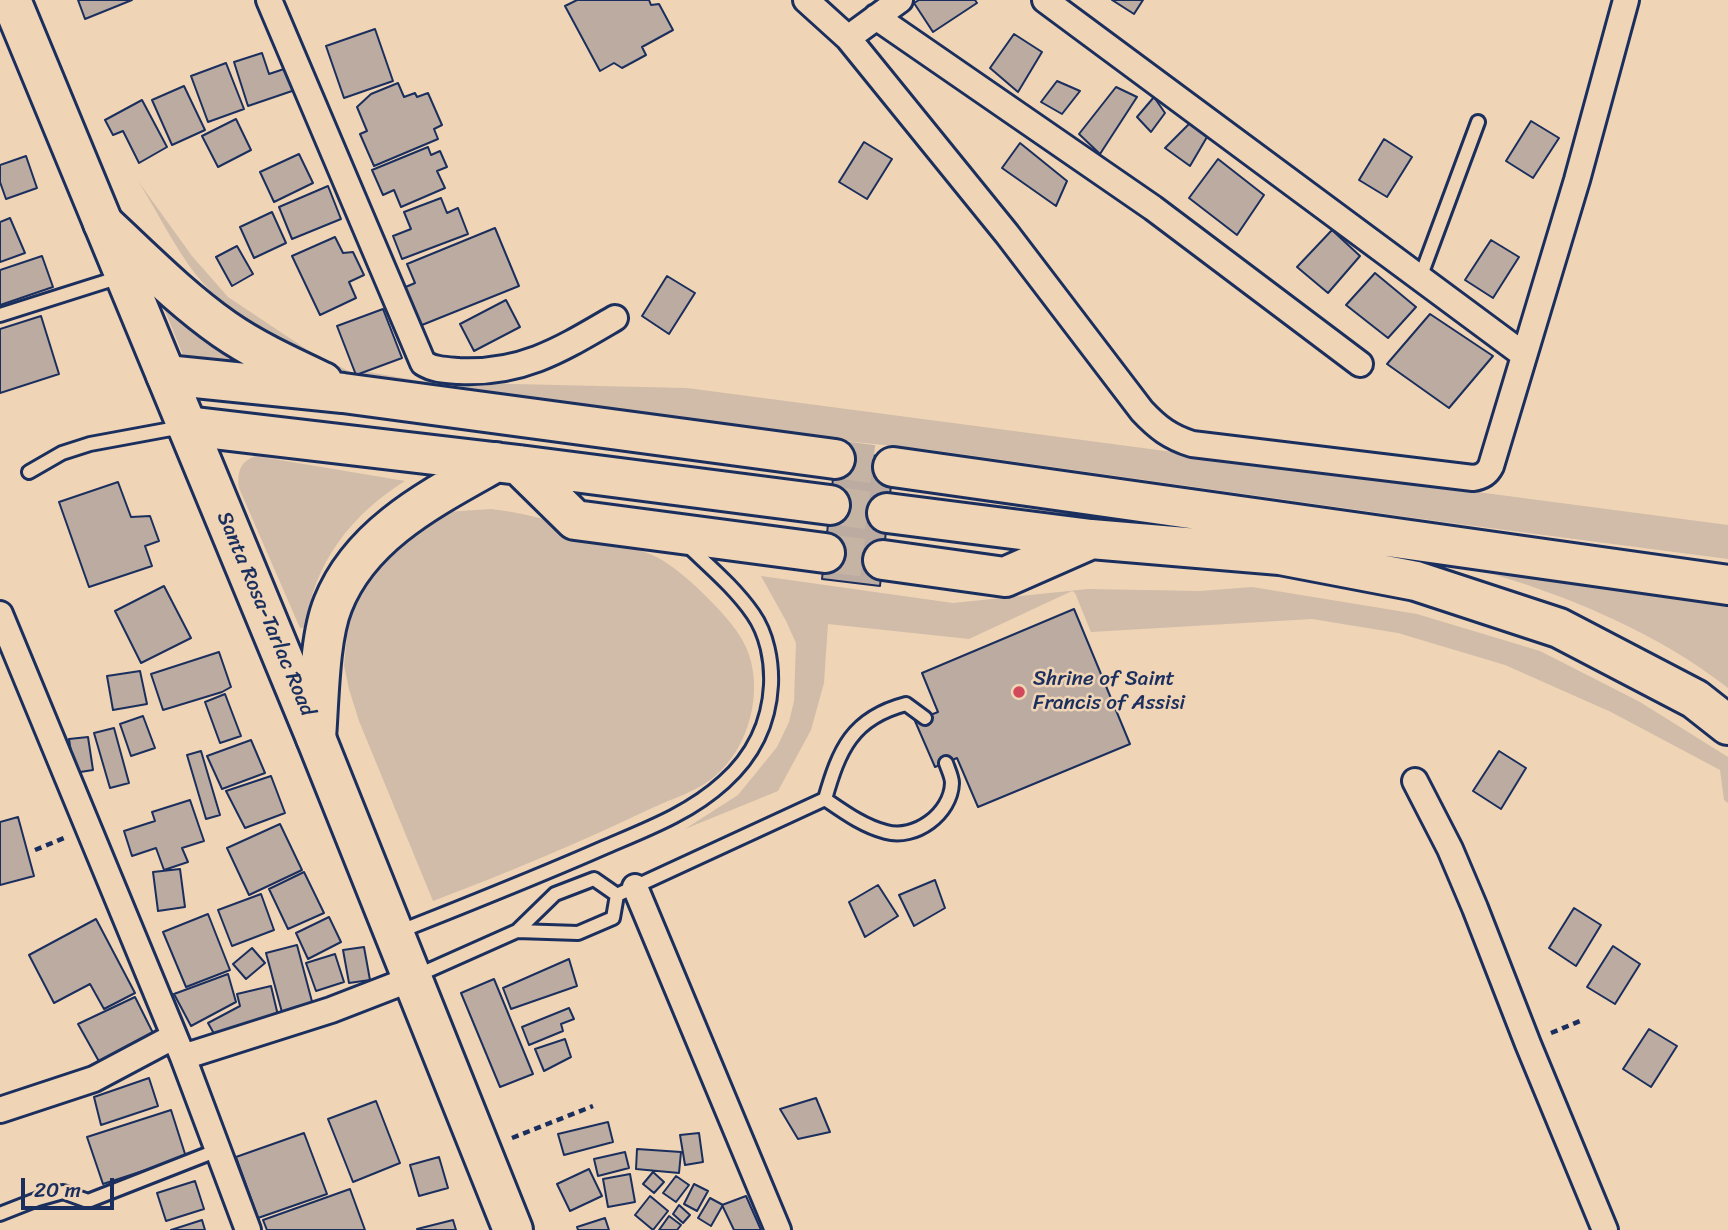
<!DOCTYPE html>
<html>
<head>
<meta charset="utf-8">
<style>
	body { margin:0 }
	#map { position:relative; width:1728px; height:1230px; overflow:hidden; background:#efd4b6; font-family:Sriracha,sans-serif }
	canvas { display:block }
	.scale { position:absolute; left:21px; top:1178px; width:93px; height:32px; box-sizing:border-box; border:4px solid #1b2f5e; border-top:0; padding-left:9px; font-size:21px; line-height:24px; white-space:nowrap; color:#1b2f5e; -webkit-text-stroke:5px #efd4b6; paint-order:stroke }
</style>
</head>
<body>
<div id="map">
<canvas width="1728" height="1230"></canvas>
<div class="scale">20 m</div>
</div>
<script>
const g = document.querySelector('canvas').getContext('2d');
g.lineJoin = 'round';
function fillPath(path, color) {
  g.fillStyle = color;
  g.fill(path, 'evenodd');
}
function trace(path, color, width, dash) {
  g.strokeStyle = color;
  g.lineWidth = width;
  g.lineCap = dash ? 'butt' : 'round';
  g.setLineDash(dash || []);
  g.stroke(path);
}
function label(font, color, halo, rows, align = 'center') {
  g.font = font + ' Sriracha,sans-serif';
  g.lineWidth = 5;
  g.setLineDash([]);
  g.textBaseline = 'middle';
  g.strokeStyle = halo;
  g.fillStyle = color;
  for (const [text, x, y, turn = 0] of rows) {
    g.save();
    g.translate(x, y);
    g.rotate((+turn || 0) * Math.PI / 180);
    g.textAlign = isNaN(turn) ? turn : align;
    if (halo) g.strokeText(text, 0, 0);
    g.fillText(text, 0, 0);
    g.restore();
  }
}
const green = new Path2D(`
	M138,181L192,256L228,297L306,349L356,375L362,371L426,382L687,388L1728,525V559L1444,522L932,450L719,428L355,380C294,352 228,321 188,264C170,238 155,208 138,181Z
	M157,291L234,364L185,360Z
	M256,456L405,481C353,513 312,564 306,627L300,628L239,488C237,472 240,461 256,456Z
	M491,509C535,514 576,528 618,543C632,549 649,552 662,560C687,575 735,621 746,647C765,690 749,748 714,777C698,791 671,799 652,808C581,842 507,873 433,901L359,721L349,689L344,665L347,635L351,609L359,587L387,548L446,512Z
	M1411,556L1728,602V688C1662,636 1576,599 1496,575C1468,567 1439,563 1411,556Z
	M761,576L953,603L1088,589L1200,591L1252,587L1417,614L1540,651L1640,702L1728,757V803L1724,800L1720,770L1611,712L1505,665L1398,633L1312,619L1091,632L1075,593L1072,591L969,639L828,624L824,683L811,730L778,791L685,829L738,795L777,747L789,722L794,701L796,643L786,621Z`);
const building = new Path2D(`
	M78,0H132L85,19Z
	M577,0H649L651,5L659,4L673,30L642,47L646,55L622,68L614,63L600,71L565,6Z
	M919,0H975L977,3L933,32L914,3Z
	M1112,0H1143L1134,14Z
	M375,29L393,81L344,98L326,46Z
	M1014,34L1042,52L1018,92L990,68Z
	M262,53L269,74L287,68L295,90L248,106L234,62Z
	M226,63L244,109L208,122L191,76Z
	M1057,81L1080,91L1062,114L1041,102Z
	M398,83L404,97L415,93L417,97L428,93L442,125L434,129L438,139L374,166L360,134L367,131L357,107L371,94Z
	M184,86L205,130L172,145L152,100Z
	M1116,87L1137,97L1100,154L1079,134Z
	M1154,97L1165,113L1151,132L1137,117Z
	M142,100L167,147L139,163L123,131L113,135L105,120Z
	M236,119L251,150L218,167L202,136Z
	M1531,121L1559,138L1533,178L1506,161Z
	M1190,123L1207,137L1190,166L1165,148Z
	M1384,139L1412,157L1387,197L1359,180Z
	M864,142L892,159L867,199L839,182Z
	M1020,143L1067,181L1056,206L1002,168Z
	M428,147L431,155L440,151L447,167L437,171L445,188L401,207L394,190L383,195L372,170Z
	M299,154L313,183L274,202L260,172Z
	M26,156L37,188L6,199L0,182V165Z
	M1218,159L1264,195L1237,235L1189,198Z
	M328,186L341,219L292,239L279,207Z
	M441,198L447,213L458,208L468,234L402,259L393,236L411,229L404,212Z
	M272,212L286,243L254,258L240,227Z
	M10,218L25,253L0,262V222Z
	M495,228L519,286L417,327L401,289L415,283L407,264Z
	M1332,230L1360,256L1328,293L1297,267Z
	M335,237L343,253L353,252L364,275L349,282L356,298L320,315L292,256Z
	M1491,240L1519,257L1493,298L1465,280Z
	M237,246L253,274L232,286L216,257Z
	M42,256L53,287L0,305V270Z
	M1375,273L1416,307L1388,338L1346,305Z
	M667,276L695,293L669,334L642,316Z
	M506,300L520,327L474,351L460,324Z
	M383,309L402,358L356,375L337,326Z
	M1430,314L1493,356L1449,408L1387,364Z
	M41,316L59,374L0,393V329Z
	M836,451L894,458L880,586L822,579Z
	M118,482L131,517L150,516L159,541L145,546L152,566L89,587L59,502Z
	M164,586L191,638L141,663L115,611Z
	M1074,609L1130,744L978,807L957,758L935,767L915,721L938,712L922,673Z
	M219,652L231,687L222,692L163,710L151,674Z
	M140,671L147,704L113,710L107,676Z
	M225,694L241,736L220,743L205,702Z
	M143,716L155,748L131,756L120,724Z
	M114,728L129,783L110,788L94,733Z
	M88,737L93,770L74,773L69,739Z
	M251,740L265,773L222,789L207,756Z
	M201,751L220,815L206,819L187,755Z
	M1499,751L1526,768L1501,809L1473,791Z
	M271,776L285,813L245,828L226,791Z
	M190,800L204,841L182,848L188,862L164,870L156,848L132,856L124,831L155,821L152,812Z
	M18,817L34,876L0,885V822Z
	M280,824L302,870L249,895L227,848Z
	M180,869L185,907L158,911L153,872Z
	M304,872L324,913L288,929L269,889Z
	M935,880L945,908L914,926L899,895Z
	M878,885L898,916L865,937L849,902Z
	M261,894L274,930L232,946L218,910Z
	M1574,908L1601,925L1576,966L1549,948Z
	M208,914L230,970L186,987L163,932Z
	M329,917L341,942L308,959L296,933Z
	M96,919L135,993L104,1009L90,984L54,1003L29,955Z
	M297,945L314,1009L283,1016L266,953Z
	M1613,946L1640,964L1615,1004L1587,987Z
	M364,947L370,980L349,983L343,950Z
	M252,948L265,963L246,979L233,964Z
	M335,954L344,982L316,991L306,963Z
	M569,959L577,986L511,1009L503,988Z
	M228,974L236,1002L191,1026L174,994Z
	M494,979L533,1074L500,1087L461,993Z
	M271,986L280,1024L217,1039L208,1023L240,1006L237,994Z
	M135,997L157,1041L101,1065L78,1024Z
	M569,1008L574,1019L561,1024L563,1031L529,1045L522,1027Z
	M1649,1029L1677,1046L1651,1087L1623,1069Z
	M565,1039L571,1057L544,1071L535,1049Z
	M149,1078L158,1106L101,1125L94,1097Z
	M816,1098L830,1132L798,1139L780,1109Z
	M376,1101L400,1163L353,1182L328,1119Z
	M171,1110L186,1157L103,1184L87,1137Z
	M608,1122L613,1142L564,1155L558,1134Z
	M304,1133L327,1194L258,1218L236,1157Z
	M699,1133L703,1162L685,1165L680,1135Z
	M637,1149L681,1152L679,1173L636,1169Z
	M625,1152L629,1168L598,1176L594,1159Z
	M439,1157L448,1188L419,1196L410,1165Z
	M589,1169L602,1196L570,1211L557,1184Z
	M653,1172L664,1182L654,1193L643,1184Z
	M630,1174L635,1202L608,1207L603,1179Z
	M676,1176L689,1185L676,1202L663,1193Z
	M195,1181L204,1209L166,1221L157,1193Z
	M694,1184L708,1191L697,1211L684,1204Z
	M350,1189L365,1230H267L263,1220Z
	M650,1196L668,1211L653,1230L635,1215Z
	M746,1196L761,1230H734L722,1205Z
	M710,1198L723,1205L711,1226L698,1218Z
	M679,1205L690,1215L683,1223L673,1214Z
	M669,1216L681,1225L677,1230H659Z
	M605,1218L609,1230H578L577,1227Z
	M202,1220L205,1230H171Z
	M453,1220L456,1230H418L417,1229Z`);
const motorwayTunnel = new Path2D(`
	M835,459L893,467
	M830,505L887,513
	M825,553L883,560`);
const path = new Path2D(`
	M35,850L64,838
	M1551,1033L1580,1021
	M512,1138L593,1106`);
const service = new Path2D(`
	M1420,278L1478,122
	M0,315L120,277
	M29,472L62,453L90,444L182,427
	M825,799C844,812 863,826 886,832C915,840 951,814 952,783C952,777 948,769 946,763
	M617,895L825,799C839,750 852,718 906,704L925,718
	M517,931L578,933L613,918L617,895
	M396,933C466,905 535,878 603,848C645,830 689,814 724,782C753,756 769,724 771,685C772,661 767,634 753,614C735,588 710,567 687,545
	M416,976L517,931L555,894L594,879L617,895
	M0,1214L38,1199L63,1192L88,1201L218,1150`);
const minor = new Path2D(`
	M269,0L423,363C434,370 446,370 459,371C523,374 562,349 615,318
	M806,0L848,38L1007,234L1142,411C1158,428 1170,437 1192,444L1473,478C1482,477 1487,474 1491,466L1577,180L1626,0
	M1045,0L1524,355
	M876,17L1153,208L1360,364
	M848,38L900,0
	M0,614L183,1057L248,1230
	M1415,781L1450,849L1475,908L1528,1044L1605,1230
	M635,887L778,1230
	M183,1057L331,1010L411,979
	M0,1110L94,1079L173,1037`);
const trunk = new Path2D(`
	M11,0L316,738L513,1230`);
const motorway = new Path2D(`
	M103,223C142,259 180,298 224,329C254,350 289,366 323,382
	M166,375L343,393L835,459
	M187,426L519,465L830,505
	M519,465L575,520L825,553
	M893,467L1728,585
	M887,513L1091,539L1280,555L1416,581L1559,628L1695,699L1728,725
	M883,560L1005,577L1089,540
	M316,738C319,700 319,638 333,604C361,533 434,497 496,462`);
const markers = [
	[1019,692,7,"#d1495b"]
];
const streetNames = [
	["Santa Rosa-Tarlac Road",265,614,67]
];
const poiNames = [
	["Shrine of Saint",1033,680],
	["Francis of Assisi",1033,704]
];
fillPath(green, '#d0bca9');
fillPath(building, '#bbaba0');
trace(building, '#1b2f5e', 2);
trace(motorwayTunnel, '#c5b3a4', 38, [38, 19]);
trace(service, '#1b2f5e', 18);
trace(minor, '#1b2f5e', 30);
trace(trunk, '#1b2f5e', 44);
trace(motorway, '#1b2f5e', 44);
trace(path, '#1b2f5e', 4.5, [7, 5]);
trace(service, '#efd4b6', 12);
trace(minor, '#efd4b6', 24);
trace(trunk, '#efd4b6', 38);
trace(motorway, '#efd4b6', 38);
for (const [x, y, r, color] of markers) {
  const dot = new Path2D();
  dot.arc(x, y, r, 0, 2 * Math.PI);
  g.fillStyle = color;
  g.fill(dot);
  trace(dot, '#efd4b6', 2.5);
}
label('21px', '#1b2f5e', '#efd4b6', streetNames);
label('21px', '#1b2f5e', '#efd4b6', poiNames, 'left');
</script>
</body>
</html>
